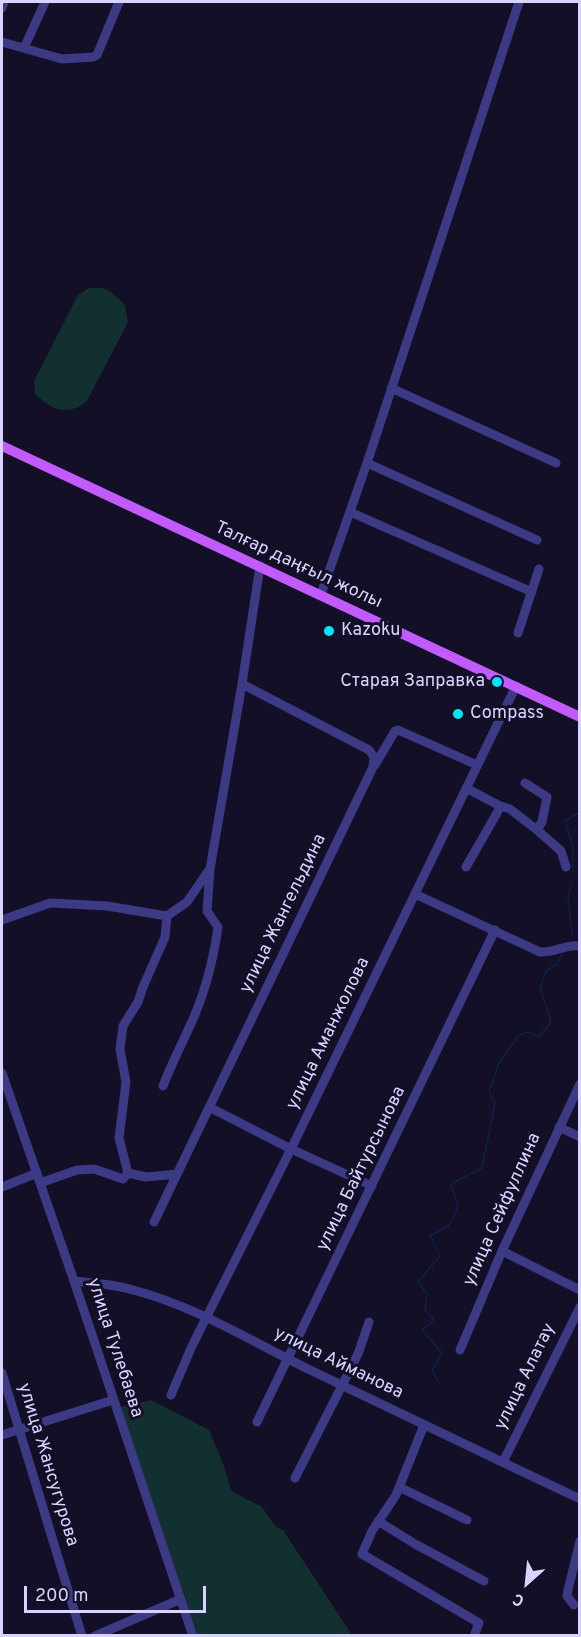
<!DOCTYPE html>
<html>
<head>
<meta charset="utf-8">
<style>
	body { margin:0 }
	#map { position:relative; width:581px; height:1637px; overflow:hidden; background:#130f26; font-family:Overpass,sans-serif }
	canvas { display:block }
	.frame { position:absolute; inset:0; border:3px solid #d9d4ff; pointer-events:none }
	.north { position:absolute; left:497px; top:1553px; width:60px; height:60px; -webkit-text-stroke:4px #130f26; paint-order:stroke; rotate:207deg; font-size:16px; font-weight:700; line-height:24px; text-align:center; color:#d9d4ff }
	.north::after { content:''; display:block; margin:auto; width:21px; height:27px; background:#d9d4ff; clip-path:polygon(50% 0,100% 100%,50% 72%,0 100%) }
	.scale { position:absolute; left:24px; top:1586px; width:182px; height:27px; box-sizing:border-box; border:3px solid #d9d4ff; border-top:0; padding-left:8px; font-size:18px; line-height:21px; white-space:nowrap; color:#d9d4ff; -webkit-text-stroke:4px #130f26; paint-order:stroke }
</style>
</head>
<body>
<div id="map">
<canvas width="581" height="1637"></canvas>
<div class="frame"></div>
<div class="north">С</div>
<div class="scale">200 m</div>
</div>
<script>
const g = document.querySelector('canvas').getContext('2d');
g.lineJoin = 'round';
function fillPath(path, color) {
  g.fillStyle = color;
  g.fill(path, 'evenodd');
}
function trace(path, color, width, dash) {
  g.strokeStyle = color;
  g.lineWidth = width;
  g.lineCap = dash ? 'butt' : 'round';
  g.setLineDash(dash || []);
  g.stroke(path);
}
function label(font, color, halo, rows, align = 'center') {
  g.font = font + ' Overpass,sans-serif';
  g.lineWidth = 6;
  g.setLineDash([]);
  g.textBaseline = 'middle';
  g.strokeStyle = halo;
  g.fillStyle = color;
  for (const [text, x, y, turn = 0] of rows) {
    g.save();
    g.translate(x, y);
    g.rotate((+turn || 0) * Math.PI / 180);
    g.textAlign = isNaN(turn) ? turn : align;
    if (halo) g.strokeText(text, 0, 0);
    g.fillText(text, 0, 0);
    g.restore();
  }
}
const green = new Path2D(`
	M89,288H102L110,291L125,305L128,322L87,401C67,417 52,410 35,394L34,381L78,295Z
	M151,1400L209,1430L224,1466L231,1491L262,1507L276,1527L283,1530L352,1635H198L120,1407Z`);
const stream = new Path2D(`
	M573,868V846L565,821L580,812
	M572,883L568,896L572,935
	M439,1383L432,1370L442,1353L422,1330L434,1320L425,1310L427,1294L418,1282L440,1256L430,1236L449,1225L458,1207L451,1184L482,1168L495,1104L489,1091L499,1063L519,1035L528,1032L539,1037L551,1022L540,987L546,971L557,964L563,952`);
const minor = new Path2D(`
	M2,8L4,2
	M2,42L62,59L93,57L97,55L119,2
	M24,48L45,2
	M391,388L556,463
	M367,463L537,540
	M350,512L532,592
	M321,594L367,463L519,2
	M518,633L539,569
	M375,765L395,731L398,730L477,765
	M500,806L510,809L537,830L542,822L547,797L525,783
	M537,830L561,851L566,867
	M466,867L497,813L500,806L466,788
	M415,894L540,952C554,953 565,944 580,946
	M167,916L187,902L209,870
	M2,920L50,903L107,906L167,916L165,937L143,987L138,1002L123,1026L120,1049L126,1082L119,1138L128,1173L123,1179L94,1169L77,1170L40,1183
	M2,1073L74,1281L193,1636
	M163,1086C171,1065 179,1050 188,1030C204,997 213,963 218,927L207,911L210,869L242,684L260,566
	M209,1107L291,1149L372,1186
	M559,1127L580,1137
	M128,1173L146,1177L177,1174
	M2,1187L37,1173
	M154,1222L373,767L374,757L369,750L242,684
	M502,1251L580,1290
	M74,1281C94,1283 114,1284 133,1290C195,1306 251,1341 308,1369C398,1412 489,1456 580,1499
	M460,1350L502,1251L580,1084
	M2,1373L82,1636
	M171,1395L192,1346L291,1149L516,686
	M257,1422L495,930
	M424,1425L396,1495L372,1531L362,1554L479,1623L474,1636
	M2,1435L113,1400
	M503,1462L580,1307
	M295,1478L358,1354L369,1322
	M399,1487L467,1520
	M378,1521L415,1544L484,1581
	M574,1605L567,1596L568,1590L580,1541
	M95,1636L181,1599`);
const major = new Path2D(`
	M2,446L580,717`);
const markers = [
	[329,631,6,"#00e5ff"],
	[497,682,6,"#00e5ff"],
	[458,714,6,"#00e5ff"]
];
const streetNames = [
	["Талғар даңғыл жолы",298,566,25],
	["улица Жангельдина",284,914,-64],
	["улица Аманжолова",329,1034,-64],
	["улица Байтурсынова",362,1169,-64],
	["улица Сейфуллина",503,1210,-66],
	["улица Тулебаева",114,1348,72],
	["улица Айманова",338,1364,26],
	["улица Алатау",526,1377,-64],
	["улица Жансугурова",47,1465,73]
];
const poiNames = [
	["Kazoku",341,631],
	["Старая Заправка",485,682,"right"],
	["Compass",470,714]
];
fillPath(green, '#12302f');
trace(stream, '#0c2248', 1.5);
trace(minor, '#3d3a85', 9);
trace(major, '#c25bff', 10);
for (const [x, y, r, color] of markers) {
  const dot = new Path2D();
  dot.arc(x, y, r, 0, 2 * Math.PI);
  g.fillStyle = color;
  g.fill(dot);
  trace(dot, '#130f26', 2);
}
label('18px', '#d9d4ff', '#130f26', streetNames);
label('18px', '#d9d4ff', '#130f26', poiNames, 'left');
</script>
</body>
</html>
